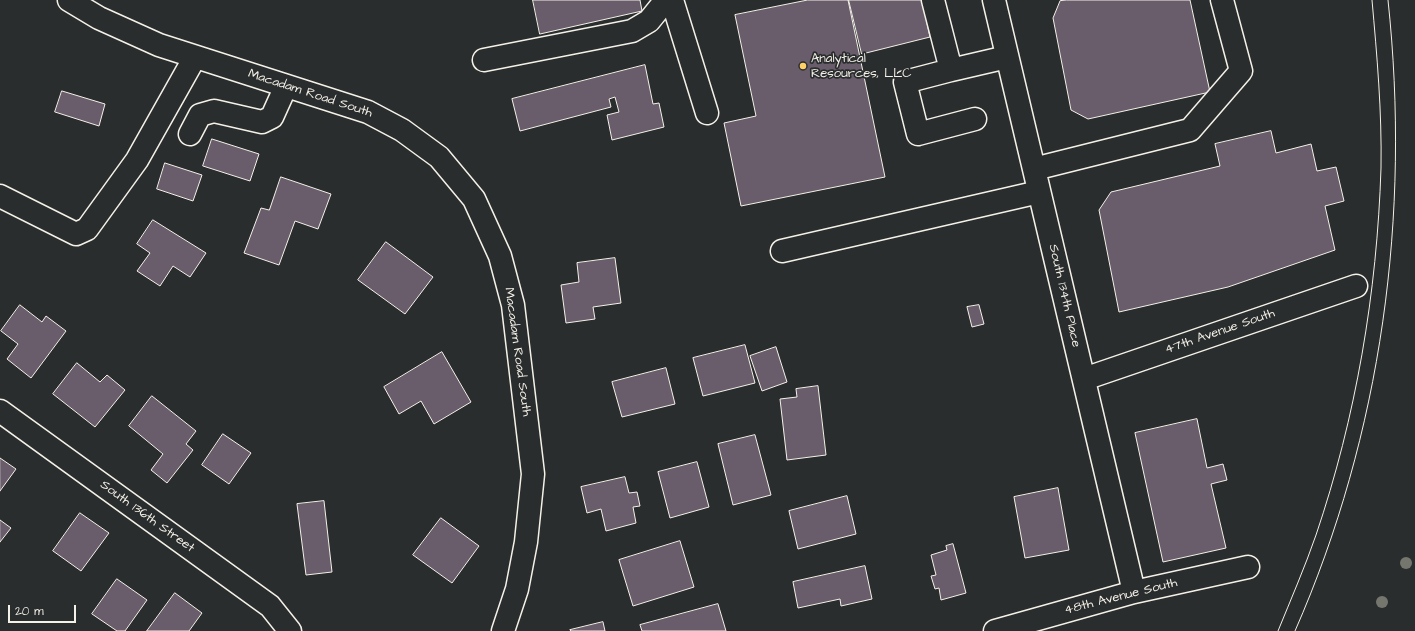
<!DOCTYPE html>
<html>
<head>
<meta charset="utf-8">
<style>
	body { margin:0 }
	#map { position:relative; width:1415px; height:631px; overflow:hidden; background:#2a2d2e; font-family:"Architects Daughter",sans-serif }
	canvas { display:block }
	.scale { position:absolute; left:8px; top:605px; width:68px; height:18px; box-sizing:border-box; border:2px solid #f4f1e8; border-top:0; padding-left:5px; font-size:12px; line-height:14px; white-space:nowrap; color:#f4f1e8; -webkit-text-stroke:3px #2a2d2e; paint-order:stroke }
</style>
</head>
<body>
<div id="map">
<canvas width="1415" height="631"></canvas>
<div class="scale">20 m</div>
</div>
<script>
const g = document.querySelector('canvas').getContext('2d');
g.lineJoin = 'round';
function fillPath(path, color) {
  g.fillStyle = color;
  g.fill(path, 'evenodd');
}
function trace(path, color, width, dash) {
  g.strokeStyle = color;
  g.lineWidth = width;
  g.lineCap = dash ? 'butt' : 'round';
  g.setLineDash(dash || []);
  g.stroke(path);
}
function label(font, color, halo, rows, align = 'center') {
  g.font = font + ' "Architects Daughter",sans-serif';
  g.lineWidth = 3.5;
  g.setLineDash([]);
  g.textBaseline = 'middle';
  g.strokeStyle = halo;
  g.fillStyle = color;
  for (const [text, x, y, turn = 0] of rows) {
    g.save();
    g.translate(x, y);
    g.rotate((+turn || 0) * Math.PI / 180);
    g.textAlign = isNaN(turn) ? turn : align;
    if (halo) g.strokeText(text, 0, 0);
    g.fillText(text, 0, 0);
    g.restore();
  }
}
const building = new Path2D(`
	M533,0H640L642,11L540,34Z
	M808,0H848L885,177L741,206L724,123L756,116L735,15Z
	M849,0H922L930,37L862,54Z
	M1067,0H1190L1210,92L1088,119L1071,110L1053,18L1060,1Z
	M645,65L653,104L659,103L664,127L612,140L607,115L619,112L615,97L609,99L611,107L520,131L512,99Z
	M62,91L105,104L99,126L55,112Z
	M1271,131L1276,153L1311,144L1317,171L1336,167L1344,201L1325,206L1335,250L1228,287L1119,312L1099,210L1111,192L1220,166L1215,144Z
	M212,139L259,154L250,181L203,166Z
	M165,163L202,175L193,201L157,189Z
	M281,177L331,194L318,229L295,221L279,265L244,253L261,208L269,210Z
	M153,220L206,253L190,277L173,266L160,286L137,271L150,253L137,244Z
	M386,242L433,277L405,314L358,280Z
	M615,258L621,303L593,307L595,319L566,323L561,285L579,282L577,263Z
	M20,305L42,322L46,316L66,331L31,378L7,359L18,344L1,331Z
	M979,305L984,324L972,327L967,307Z
	M745,345L755,383L703,396L693,358Z
	M776,347L787,382L762,391L750,356Z
	M442,352L471,402L434,424L421,401L399,414L384,387Z
	M77,363L100,382L107,375L125,390L95,427L53,394Z
	M666,368L675,404L622,417L612,382Z
	M818,386L826,455L787,460L780,399L797,397L796,389Z
	M152,396L196,431L186,444L193,450L167,483L151,470L163,454L129,426Z
	M1197,419L1207,468L1223,464L1227,480L1211,484L1226,548L1163,562L1135,433Z
	M223,434L251,453L229,484L202,465Z
	M755,435L771,495L733,505L718,444Z
	M0,458L16,469L0,491Z
	M697,462L709,507L670,518L658,472Z
	M625,477L629,493L637,492L640,506L633,507L636,523L606,531L601,509L587,513L581,487Z
	M1058,488L1069,550L1025,558L1014,497Z
	M847,496L856,534L798,549L789,511Z
	M324,501L332,572L306,575L297,504Z
	M80,513L109,533L81,571L53,551Z
	M441,518L479,546L452,583L413,555Z
	M0,520L11,528L0,542Z
	M680,541L694,587L633,606L619,560Z
	M953,544L966,593L941,600L939,588L935,589L931,576L936,575L931,555L947,550L946,546Z
	M865,566L872,599L841,606L840,599L798,608L793,582Z
	M117,579L147,600L125,631H117L92,614Z
	M175,593L202,613L189,631H147Z
	M718,604L726,631H642L640,625Z
	M603,622L605,631H571L570,630Z`);
const minor = new Path2D(`
	M69,0L99,18L159,45L368,112L402,130L439,157L474,199L500,256L513,305L533,474L526,542L517,589L503,631
	M672,0L707,113
	M933,0L951,70L905,82L918,134L975,119
	M994,0L1134,592
	M484,60L632,31L649,21L666,0
	M951,70L1007,57
	M190,134L200,115L214,111L262,122L272,117L286,86
	M1034,169L1190,130L1241,71L1222,0
	M0,196L76,234L87,229L137,160L195,57
	M782,251L1039,192
	M1084,379L1356,286
	M0,411L270,606L290,631
	M995,631L1134,592L1248,567`);
const tram = new Path2D(`
	M1278,631C1291,599 1305,567 1316,535C1356,417 1377,293 1381,168C1382,112 1377,56 1372,0
	M1295,631C1382,433 1411,215 1388,0`);
const trees = [
	[1406,563],
	[1382,602]
];
const markers = [
	[803,66,4,"#ffd166"]
];
const poiNames = [
	["Analytical",811,59],
	["Resources, LLC",811,74]
];
const streetNames = [
	["Macadam Road South",310,94,18],
	["South 134th Place",1064,296,77],
	["47th Avenue South",1220,332,-19],
	["Macadam Road South",517,352,82],
	["South 136th Street",147,517,36],
	["48th Avenue South",1121,597,-14]
];
fillPath(building, '#695d6b');
trace(building, '#f4f1e8', 1);
trace(minor, '#f4f1e8', 25);
trace(minor, '#2a2d2e', 22);
trace(tram, '#f4f1e8', 1);
g.fillStyle = '#75776f';
for (const [x, y] of trees) {
  g.beginPath();
  g.arc(x, y, 6, 0, 2 * Math.PI);
  g.fill();
}
for (const [x, y, r, color] of markers) {
  const dot = new Path2D();
  dot.arc(x, y, r, 0, 2 * Math.PI);
  g.fillStyle = color;
  g.fill(dot);
  trace(dot, '#2a2d2e', 1.5);
}
label('13px', '#f4f1e8', '#2a2d2e', poiNames, 'left');
label('13px', '#f4f1e8', '#2a2d2e', streetNames);
</script>
</body>
</html>
